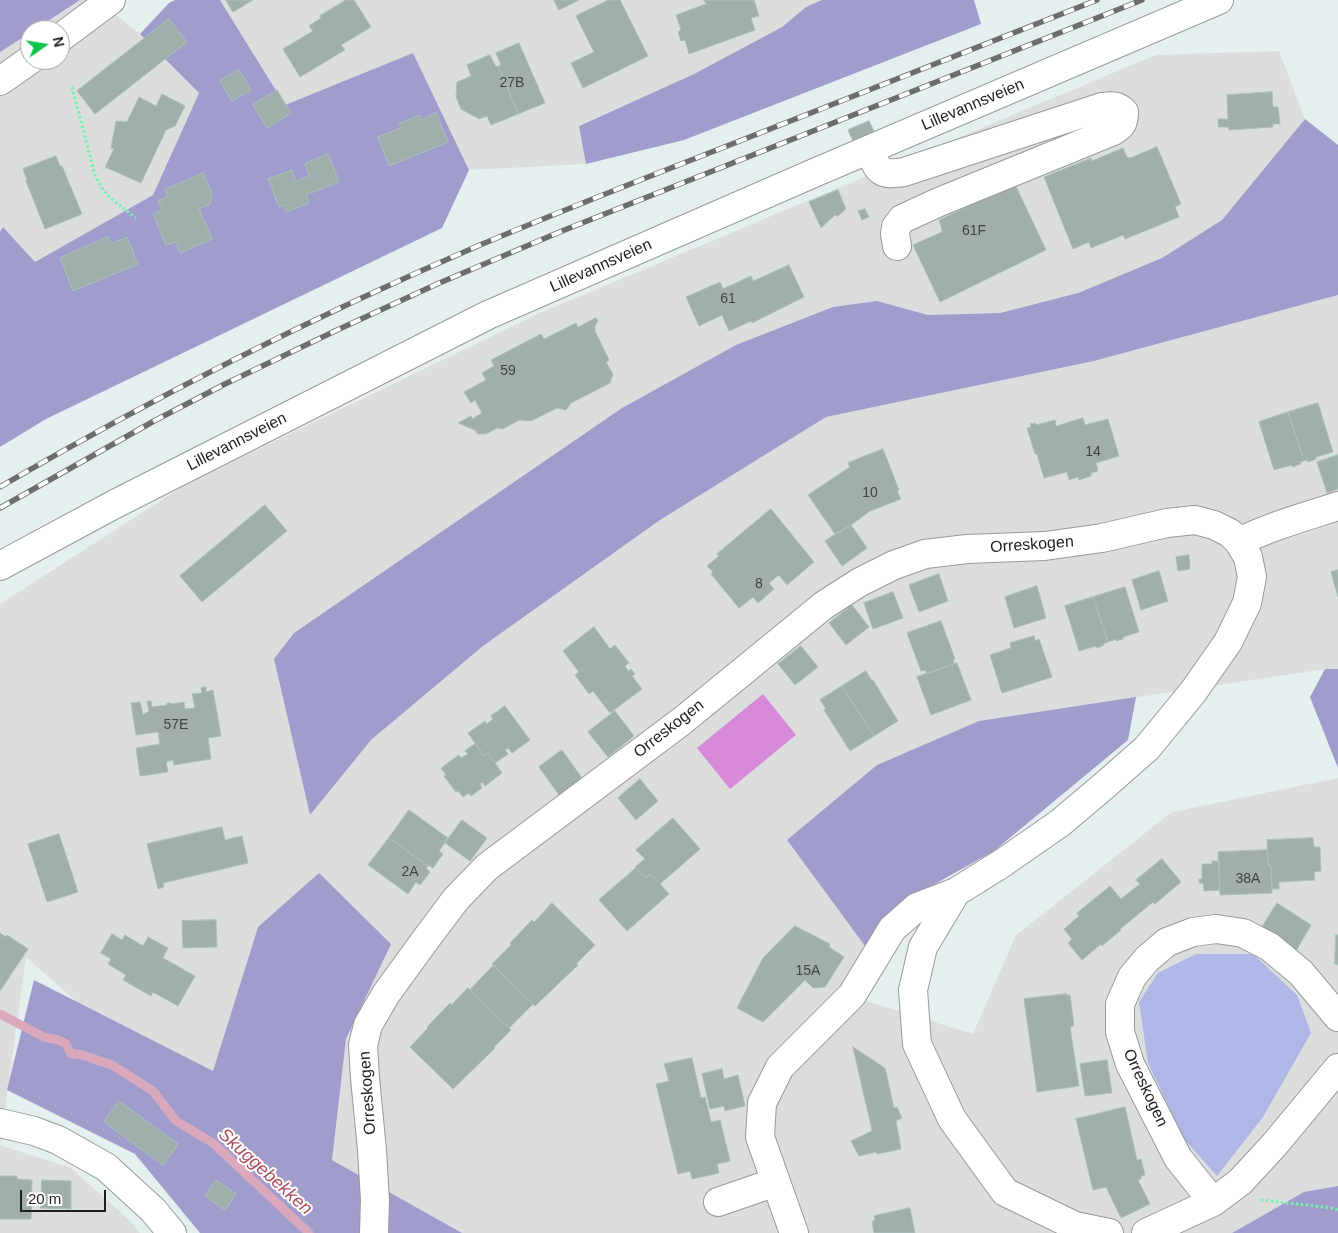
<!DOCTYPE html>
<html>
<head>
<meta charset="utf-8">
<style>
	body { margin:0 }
	#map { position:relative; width:1338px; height:1233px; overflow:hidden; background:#e6eff0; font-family:Arial,sans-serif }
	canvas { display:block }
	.north { position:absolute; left:20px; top:20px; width:50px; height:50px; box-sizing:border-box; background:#fff; border:1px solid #a5a5a5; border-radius:50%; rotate:77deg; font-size:14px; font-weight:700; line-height:20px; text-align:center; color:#1f1f1f }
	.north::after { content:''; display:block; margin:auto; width:18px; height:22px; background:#0ac44b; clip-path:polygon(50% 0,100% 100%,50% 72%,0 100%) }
	.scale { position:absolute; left:20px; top:1190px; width:86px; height:22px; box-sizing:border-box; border:2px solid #1f1f1f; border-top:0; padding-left:6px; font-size:15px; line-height:18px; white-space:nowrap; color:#1f1f1f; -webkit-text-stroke:4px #fff; paint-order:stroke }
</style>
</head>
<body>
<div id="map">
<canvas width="1338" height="1233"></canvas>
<div class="north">N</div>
<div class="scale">20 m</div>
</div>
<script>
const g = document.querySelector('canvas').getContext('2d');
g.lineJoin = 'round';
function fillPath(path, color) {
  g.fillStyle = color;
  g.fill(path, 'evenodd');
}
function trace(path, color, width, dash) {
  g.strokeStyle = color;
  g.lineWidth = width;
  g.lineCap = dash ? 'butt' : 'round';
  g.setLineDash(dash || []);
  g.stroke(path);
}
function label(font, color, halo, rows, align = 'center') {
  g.font = font + ' Arial,sans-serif';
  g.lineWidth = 4;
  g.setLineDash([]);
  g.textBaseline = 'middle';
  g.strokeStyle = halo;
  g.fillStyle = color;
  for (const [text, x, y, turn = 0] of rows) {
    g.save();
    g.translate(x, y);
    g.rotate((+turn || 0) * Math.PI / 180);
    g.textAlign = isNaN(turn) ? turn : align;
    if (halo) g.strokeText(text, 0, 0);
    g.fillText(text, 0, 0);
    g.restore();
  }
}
const residential = new Path2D(`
	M0,0H97L140,34L199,93L153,195L35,262L3,227L0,232ZM30,30H60V60H30Z
	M220,0H822L806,7L782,27L694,74L579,125L586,164L469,170L413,53L285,105Z
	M1279,51L1305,119L1222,220L1162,258L1078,293L1000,313L928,315L877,301L274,659L310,814L371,740L483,646L660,520L826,417L1094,361L1338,295V669H1325L979,721L787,840L865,946L840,993L973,1034L1016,935L1172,812L1338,778V1186L1304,1192L1232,1233H462L332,1160L346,1039L390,944L258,927L213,1071L92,1015L26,957L0,1145L71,1168L129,1220L140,1233H0V604L188,483L542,312L1156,55Z`);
const grass = new Path2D(`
	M1196,954H1253L1297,995L1311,1033L1263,1117L1217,1176L1184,1139L1148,1063L1139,1002L1158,973Z`);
const forest = new Path2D(`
	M0,0H80L34,30H30V33L0,52Z
	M175,0H220L285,105L413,53L469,170L442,228L46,419L0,447V232L3,227L35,262L153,195L199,93L140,34L169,3Z
	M822,0H974L981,24L684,140L586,164L579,126L694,74L782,27L806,7Z
	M1305,119L1338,145V295L1094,361L826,417L660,520L483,646L371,740L310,815L274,659L294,633L622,408L736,345L833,307L877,301L928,315L1000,313L1078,293L1162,258L1222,220Z
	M1325,669H1338V768L1310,697Z
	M1136,697L1128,740L994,851L899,904L865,946L787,840L877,765L979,721Z
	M319,873L391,944L346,1039L332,1160L462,1233H200L135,1154L7,1090L34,980L213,1071L258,927Z
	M1338,1186V1233H1232L1304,1192Z`);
const pitch = new Path2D(`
	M763,694L796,735L730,789L697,748Z`);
const stream = new Path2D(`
	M0,1014L44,1037L58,1040L66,1044L71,1054H79L112,1065L153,1091L176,1121L213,1143L309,1233`);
const building = new Path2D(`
	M226,0H253L233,12Z
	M346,0H354L371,27L341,45L345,50L300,77L283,49L313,31L309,26L321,18L320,16Z
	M554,0H579L559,10Z
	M609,0H620L648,56L583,88L571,63L594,52L576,16Z
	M704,0H754L759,16L751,18L755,30L689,54L685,40L681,41L678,32L681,30L676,15L706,4Z
	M169,19L187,42L95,114L77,91Z
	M519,43L545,103L518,114L498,66L501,65L496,53Z
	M490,55L496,67L498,66L518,114L491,125L487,116L479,119L461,109L456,97L457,82L471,76L467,65Z
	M239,70L251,90L232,101L220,81Z
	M277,90L291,113L267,128L253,105Z
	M1272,92L1273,107H1278L1280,124H1273V127L1229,130V127H1218V119H1228L1227,95Z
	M162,94L185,106L175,126L166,130L141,183L105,167L114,149L111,148L116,121L127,122L139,97L156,106Z
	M436,113L448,142L389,166L378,137L401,128L399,124L419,115L421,120Z
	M869,121L874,131L853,141L848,130Z
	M1157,147L1181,204L1175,207L1179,217L1125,239L1123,235L1091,248L1089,242L1073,249L1044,177L1091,158L1092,161L1123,148L1127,157L1130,158Z
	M328,154L339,182L306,195L309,203L286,212L283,205L279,207L268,179L292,170L296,181L309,176L305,164Z
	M56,156L60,166H62L82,214L45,229L26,181L27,180L23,169Z
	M203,173L212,193L210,204L199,209L212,239L180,253L176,242L166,245L153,214L162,210L158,201L168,196L165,190Z
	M1013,180L1046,250L940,302L913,245L942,232V230L939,220L969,206L968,202Z
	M838,190L846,209L838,216L835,215L821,228L809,202Z
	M865,209L869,217L862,220L858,211Z
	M108,237L111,244L127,237L138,264L73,291L60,258Z
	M789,265L804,297L752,323L751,321L729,331L722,315L699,326L686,297L720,282L723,289L751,276L753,281Z
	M596,318L598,321L595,326V331L609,360L606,362L613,374L610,383L571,403L566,410L557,408L531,421L519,420L503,429L497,428L486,434H478L475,430L458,423L471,416L472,419L482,413L475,400L471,403L464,392L486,380L482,373L494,366L491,360L541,334L544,339L576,323L578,327Z
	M1318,403L1333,452L1316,457V459L1308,462L1307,460L1304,461L1288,412Z
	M1288,412L1304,461L1300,462L1301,464L1292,467V465L1274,470L1259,422Z
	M1083,418L1085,425L1108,419L1119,456L1096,463L1098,471L1091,473V476L1079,480L1078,477L1069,480L1067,472L1044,478L1037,454H1035L1027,428L1031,427L1030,424L1035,423L1036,425L1055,420L1056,426Z
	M883,449L899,490L897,491L901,499L870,511L851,525L835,534L808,495L850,467L848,463Z
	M1338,455V489L1327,493L1317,462Z
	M265,505L287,531L202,602L180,576Z
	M771,509L814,562L787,585L779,575L769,583L774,589L758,603L753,597L739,608L711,574L713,572L707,566L719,556L717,554Z
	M851,525L867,548L842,566L825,541Z
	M1189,555L1190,569L1178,571L1176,557Z
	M1338,570V597L1331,572Z
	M1159,571L1168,601L1141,610L1132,580Z
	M939,574L948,601L919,612L909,585Z
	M1037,586L1046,618L1014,628L1005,597Z
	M1125,587L1139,632L1123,637V639L1116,641V639L1108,642L1093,597Z
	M893,592L903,618L873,629L864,603Z
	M1093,597L1108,642L1103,644L1104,645L1097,648L1096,646L1079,651L1065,606Z
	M852,605L869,627L846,645L829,623Z
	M941,621L955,659H953L954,664L927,674L925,670L921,671L907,633Z
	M594,627L610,649L615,645L629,663L625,666L628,671L631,669L635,674L632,676L642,689L610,713L593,691L589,694L575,675L579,672L563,651Z
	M1034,636L1035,641L1039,639L1052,677L1002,693L990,655L1011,648L1010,643Z
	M801,646L818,667L795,685L778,664Z
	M957,663L971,700L931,715L917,677Z
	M866,671L872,681L873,680L898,721L874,736L842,686Z
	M842,686L874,736L850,751L824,710L826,709L820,700Z
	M206,687V692L213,690L221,736L208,738L211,759L174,765L173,760L166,762L168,772L140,776L136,748L160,744L158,732L136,735L131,703L140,702L143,715L149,711L147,701H151L152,707L167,705V703H171L172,704L184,702L185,709L195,708L192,694L202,693L201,688Z
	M505,706L530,740L512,753L508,748L505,750L508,754L495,763L488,753L484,756L468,733L485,721L487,724L493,719L491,716Z
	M615,711L634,736L608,757L588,732Z
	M475,744L484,756L488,753L502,773L485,786L482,782L480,784L482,788L471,796L469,793L463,797L458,791L456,792L444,776L446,775L441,768L459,755L461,758L468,754L465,751Z
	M562,750L582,778L559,795L539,767Z
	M640,779L658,801L636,820L618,798Z
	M409,810L448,838L439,851L443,854L433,868L428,865V866L389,838Z
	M673,818L700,849L660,884L651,874L645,878L635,867L645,859L636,850Z
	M462,820L487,838L470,861L445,843Z
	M222,827L225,840L242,836L248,863L163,883L164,887L158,889L147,844Z
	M59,834L78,892L47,902L28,844Z
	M389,838L428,866L426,868L430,872L420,885L416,882L408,894L368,865Z
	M1313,838L1314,847H1320L1321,871L1314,872L1315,880L1279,882V889H1272L1271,866H1268L1267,840Z
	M1267,850L1268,866H1271L1272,893L1220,895L1218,852Z
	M1162,859L1181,882L1155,904L1153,902L1120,929L1121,930L1102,946L1101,944L1082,960L1068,943L1072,939L1064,929L1079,916L1077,913L1110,886L1121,899L1140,884L1136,880Z
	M1212,861H1219L1220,890L1204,891L1203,883H1199V879H1202V864H1212Z
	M636,868L645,878L651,874L669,894L627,931L599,900Z
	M552,903L595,945L576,964L578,965L535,1006L492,964L511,945L510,943L532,920L534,922Z
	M1277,903L1311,925L1296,951L1261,929Z
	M216,920L217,947L183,948L182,921Z
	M795,926L830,944L829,947L844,957L825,987L813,988L805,980L763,1022L737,1008L763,958Z
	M0,933L6,937L7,935L28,949L0,991Z
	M112,934L122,940L125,935L143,946L148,937L168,948L163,958L195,976L178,1006L153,992L151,996L123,980L126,975L108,964L111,959L101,953Z
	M1336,935H1338V965L1335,964Z
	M494,965L533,1004L509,1028L470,990Z
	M468,988L511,1030L494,1047L495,1048L453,1089L410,1047L428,1028L427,1027L450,1003L451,1005Z
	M1066,994V995H1070L1074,1026L1070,1027L1079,1086L1037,1092L1024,999Z
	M853,1047L885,1068L894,1108L897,1107L902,1118L896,1121L901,1149L877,1154L876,1152L859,1156L851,1141L872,1131Z
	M692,1058L701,1098L705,1097L711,1122L720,1120L730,1161L717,1164L719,1173L692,1179L690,1171L678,1174L656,1084L669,1081L664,1064Z
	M1107,1060L1112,1093L1085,1096L1080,1064Z
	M722,1069L724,1079L738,1075L745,1106L725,1111L724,1106L710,1109L702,1074Z
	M119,1101L178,1144L163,1165L104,1122Z
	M1125,1107L1137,1160L1141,1159L1145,1175L1141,1176V1179L1138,1180L1150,1204L1121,1218L1106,1187L1093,1190L1076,1119Z
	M0,1176H17V1179L32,1180L31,1219H0Z
	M42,1180L71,1181V1209L41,1208Z
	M216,1180L236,1194L225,1210L205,1196Z
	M910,1208L915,1233H874L872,1221H875L874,1216Z`);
const path = new Path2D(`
	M72,87L95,175L103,190L110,198L136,218
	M1261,1200L1332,1208L1338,1210`);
const minor = new Path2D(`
	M60,38L111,0
	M0,81L30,60
	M869,150C879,171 879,176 904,172L1102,107C1112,106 1117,105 1124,112C1124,122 1122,126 1113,131L939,202L902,219L896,227L895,234L897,246
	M1239,542C1271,526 1304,517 1338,506
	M0,566L115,504L488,315L814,173L1219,0
	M956,892L923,947L913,990L917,1044L952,1119L1005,1192L1075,1226L1109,1233
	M1338,1017L1301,973L1270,947L1243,933L1216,929L1193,932L1167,942L1147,959L1132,977L1120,1004V1032L1130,1064L1178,1158L1213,1202L1240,1182L1275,1144L1338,1068
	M0,1123L34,1131L58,1140L106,1167L153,1210L172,1233
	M718,1202L776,1182
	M374,1233L375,1200L372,1150L365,1078L363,1045L368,1025L386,994L426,939L456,899L487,867L682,721L824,605L860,582L894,565L925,554L967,549L1045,546L1102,538L1167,523L1195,520L1214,525L1230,533L1239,542L1248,557L1252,577L1247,603L1228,642L1193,692L1147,748L1105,785L1060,823L1001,864L956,892L917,907L892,929L852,995L780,1067L762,1103L760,1137L794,1233
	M1146,1233L1213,1202`);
const rail = new Path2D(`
	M0,487C154,397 315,316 480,245C563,210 648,177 732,144C854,96 976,48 1097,0
	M0,508L154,421L225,384L335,331L437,284L562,231L1142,0`);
const numberNames = [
	["27B",512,83],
	["61F",974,231],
	["61",728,299],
	["59",508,371],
	["14",1093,452],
	["10",870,493],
	["8",759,584],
	["57E",176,725],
	["2A",410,872],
	["38A",1248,879],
	["15A",808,971]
];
const streetNames = [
	["Lillevannsveien",973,105,-23],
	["Lillevannsveien",601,266,-24],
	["Lillevannsveien",237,442,-27],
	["Orreskogen",1032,545,-4],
	["Orreskogen",669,729,-38],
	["Orreskogen",1145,1088,65],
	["Orreskogen",368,1093,-94]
];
const waterNames = [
	["Skuggebekken",265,1172,42]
];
fillPath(residential, '#dcdddd');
fillPath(grass, '#afb7e7');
fillPath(forest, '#a09dcd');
fillPath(pitch, '#d789da');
trace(stream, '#dba9be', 9);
fillPath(building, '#a2aeab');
trace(building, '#a9c1bc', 1);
trace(minor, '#999', 30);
trace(path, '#74f3ad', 3, [2.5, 2.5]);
trace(minor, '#fff', 28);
trace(rail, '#6d6d6d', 5.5);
trace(rail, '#fff', 4, [11]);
label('14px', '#404342', null, numberNames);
label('16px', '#1f1f1f', '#fff', streetNames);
label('italic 18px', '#ab505e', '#fff', waterNames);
</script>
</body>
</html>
